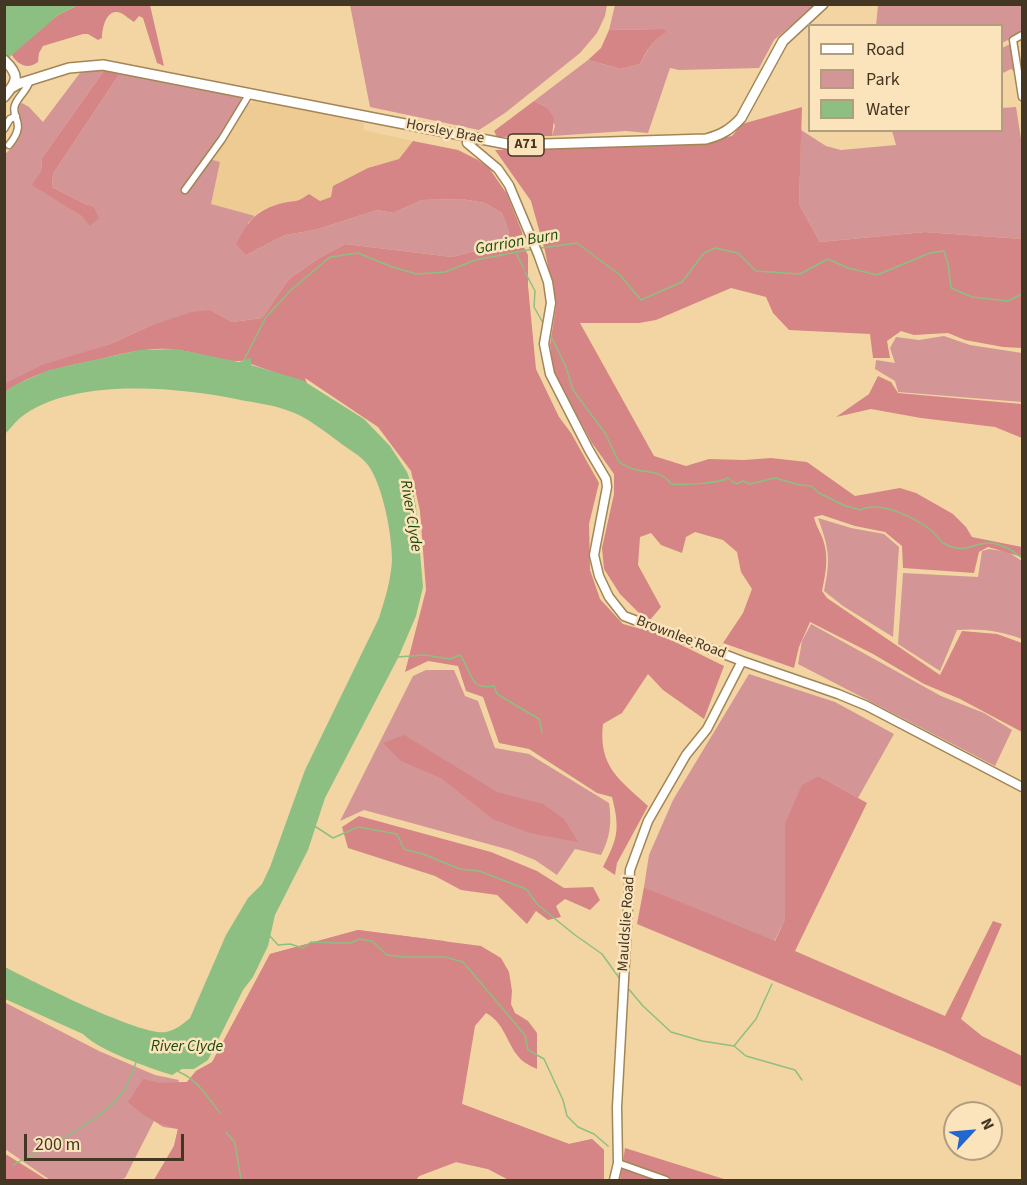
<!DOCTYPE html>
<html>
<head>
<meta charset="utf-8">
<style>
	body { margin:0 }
	#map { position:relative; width:1027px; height:1185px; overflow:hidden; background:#f3d5a3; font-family:"Source Sans 3",sans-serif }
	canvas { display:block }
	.frame { position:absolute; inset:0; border:6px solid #433723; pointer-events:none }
	.legend { position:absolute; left:808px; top:24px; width:195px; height:108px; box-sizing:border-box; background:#fbe3bc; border:2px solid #b19e7f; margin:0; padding:8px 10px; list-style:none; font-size:18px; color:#433723 }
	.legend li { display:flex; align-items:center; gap:12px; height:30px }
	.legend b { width:30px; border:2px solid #b19e7f }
	.north { position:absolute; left:943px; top:1101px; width:60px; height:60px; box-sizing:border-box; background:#fbe3bc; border:2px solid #b19e7f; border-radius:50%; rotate:64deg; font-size:16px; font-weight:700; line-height:24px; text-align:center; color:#433723 }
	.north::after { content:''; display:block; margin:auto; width:21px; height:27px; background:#2166d1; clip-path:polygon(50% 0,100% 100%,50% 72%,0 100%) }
	.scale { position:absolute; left:24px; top:1134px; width:160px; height:27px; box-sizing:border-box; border:3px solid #433723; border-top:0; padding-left:8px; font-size:18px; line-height:21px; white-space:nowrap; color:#433723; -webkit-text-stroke:4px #fbe3bc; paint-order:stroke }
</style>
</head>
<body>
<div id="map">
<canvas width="1027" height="1185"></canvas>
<div class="frame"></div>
<ul class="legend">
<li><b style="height:8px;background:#fff"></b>Road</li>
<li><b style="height:16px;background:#d39595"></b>Park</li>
<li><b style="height:16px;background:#8ebf82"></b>Water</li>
</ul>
<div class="north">N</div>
<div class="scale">200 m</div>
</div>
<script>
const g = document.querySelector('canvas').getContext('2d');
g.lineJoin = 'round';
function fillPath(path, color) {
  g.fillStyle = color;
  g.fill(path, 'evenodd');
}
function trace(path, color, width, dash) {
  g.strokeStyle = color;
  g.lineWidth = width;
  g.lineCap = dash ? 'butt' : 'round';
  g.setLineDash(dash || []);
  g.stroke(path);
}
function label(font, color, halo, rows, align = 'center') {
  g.font = font + ' "Source Sans 3",sans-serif';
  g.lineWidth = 5;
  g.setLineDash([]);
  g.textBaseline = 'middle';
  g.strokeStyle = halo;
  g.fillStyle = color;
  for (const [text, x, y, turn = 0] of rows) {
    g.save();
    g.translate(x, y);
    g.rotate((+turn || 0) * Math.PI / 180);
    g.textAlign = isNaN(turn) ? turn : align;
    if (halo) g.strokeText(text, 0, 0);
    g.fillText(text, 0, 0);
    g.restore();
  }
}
const built = new Path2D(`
	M242,101L248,104L254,101H268L364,123L363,130L413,141L400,159L368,168L331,197L320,201L309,194L298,202H288L261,210L255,216L210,204L220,162L205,158Z`);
const green = new Path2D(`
	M350,5V4L607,5L605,16L597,33L580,53L505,113L479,130L370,107Z
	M615,5H815L774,40L759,68L679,70L670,68L648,133L626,131L552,136L555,126L546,107L534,101L588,60L621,69L640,64C647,51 652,41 665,32L664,29L609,30Z
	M878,5H1022V33L1002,43V26H876Z
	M1012,43L1016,73L1011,69L1003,73V77L1002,78V48Z
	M83,69H105L42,158L41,171L33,185L81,216L90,225L93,206L85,204L52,187L53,174L122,70L240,96L242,101L241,104L206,158L220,162L211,204L255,216L248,223L246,255L285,235L315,230L377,210L393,213L422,200L462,199L485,203L502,213L508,229L510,242L452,257L345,244L319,258L289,279L262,318L232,322L211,310L152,325L110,344L45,365L5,384L4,155C27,135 21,131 18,105L22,103L29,107L43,122Z
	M1016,107L1022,145V239L925,232L820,242L799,204L801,130L826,146L841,150L896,145L892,131L1002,130V108Z
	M944,336L970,345L1022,353V402L898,392L895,381L875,369L876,360L895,363L890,348L896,337L919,340Z
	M818,518L851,528L884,534L899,547L893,637L843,606L824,591C831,558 829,549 818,518Z
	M989,549L1008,552L1022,561V639C1002,631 979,628 957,630L940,671L898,644L903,573L978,577L982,551Z
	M811,624L941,696L984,713L1012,730L995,766L798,664L802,641Z
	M426,670H454L465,696L478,701L495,748L529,754L609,803C612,823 610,838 601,855L575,849L557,875L535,860L510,850L364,810L340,821L413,676Z
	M749,674L835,702L894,734L858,798L819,776L785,919L774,942L644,887L649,855L673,800Z
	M358,930L445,941L462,1104L569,1144L592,1139L604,1150V1180H509L488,1169L456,1162L419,1176L416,1180H154L174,1146L178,1129L163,1127L154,1121L125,1178L118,1180H50L5,1149L4,1002L99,1051L155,1075L179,1080L178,1082H187L196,1071L213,1062L270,954Z`);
const forest = new Path2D(`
	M78,5H150L164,66L157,63L143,18L139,16L134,22C129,19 125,15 121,13C106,7 102,29 102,38L98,40L88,34H83L43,46L39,53L38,62C27,70 18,65 11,54L58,15Z
	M664,29L666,32C652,41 647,50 640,64L621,69L588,60L601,48L609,30Z
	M105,69L122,70L53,174L52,187L85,204L93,206L99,218L90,226L81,216L32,185L41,171L42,158Z
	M534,101L546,107L554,118L552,136L497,137L494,131Z
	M802,107L799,204L820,242L925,232L1022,239V348L1003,347L965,340L948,333L914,335L901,331L887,341L890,358H873L870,334L789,330L773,313L766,297L731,288L656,320L639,323H580L654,456L686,466L709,459L744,460L771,458L807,462L855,496L900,488L916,493L953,514L966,527L972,537L1022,547V557L988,547L979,552L974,573L903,568L902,546L885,532L855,526L822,515L814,517C816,527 822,534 824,543C829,559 825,576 822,591L827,598L940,675L962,631L997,634L1022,643V732L960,699L924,684L873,654L810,622L799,647L794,668L723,643L743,613L752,589L741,572L737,552L723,540L695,532L686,537L682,553L661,545L651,533L640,537L638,565L661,607L650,620L638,612L620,594L604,569L602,548L614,494V474L592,443L554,373L550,345L556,306L545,251L531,201L495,150L700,143L732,136L742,124Z
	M413,141L458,150L478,160L489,168L507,194L522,232L524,247L528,255V286L536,369L559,417L571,433L599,483L589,524L590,570L600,599L623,624L659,634L724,666L704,719L663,690L648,674L622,713L603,724C598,767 620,780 648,806L617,863L615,875L603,867C618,838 620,829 612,797L597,793L529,749L499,743L483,697L466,691L458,666L428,661L405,672L426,590L420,511L411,471L378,427L305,378L307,384L251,364V359C229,366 202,353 179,350C152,346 126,353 101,359C67,366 33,372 5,392L4,384L42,365L110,344L152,325L192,312L211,310L232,322L262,318L289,279L319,258L345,244L452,257L510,242L508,229L502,213L485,203L462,199L422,200L393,213L377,210L315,230L285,235L246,255L236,244C249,220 256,210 283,203C298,200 296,203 309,194L320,201L331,197L333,186L368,168L399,159Z
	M878,376L891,382L898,393L1022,404V438L995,427L921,418L871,409L836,417L869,394Z
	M404,735L497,792L543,804L564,819L578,842L530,833L493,819L441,778L401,761L383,743Z
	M819,776L867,803L795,951L945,1016L993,921L1002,924L961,1019L982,1036L1022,1056V1087L945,1052L637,924L644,887L775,941L785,919V824L802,785Z
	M359,816L491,852L537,871L564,888L593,887L600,900L590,910L565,899L556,906L561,917L548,920L536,911L527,924L497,895L461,890L435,876L348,848L342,827Z
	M358,930L481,946L501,958L509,972L512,991L511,1004L515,1013L528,1021L537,1033V1069C533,1067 528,1065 524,1062C507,1049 507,1024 486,1013L475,1026L462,1104L569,1144L592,1139L604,1150V1180H509L488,1169L456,1162L419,1176L416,1180H154L174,1146L178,1129C158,1125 143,1116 128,1102L143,1079L160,1083L187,1082L196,1071L212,1062L270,954Z
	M625,1148L727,1180H620Z
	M4,1153L47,1180H5Z`);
const water = new Path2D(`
	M8,4L78,5L58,15L5,61V7Z
	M176,349L239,362L251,358V365L302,380L364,419L390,446L407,472L412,486L416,507L423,587L416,616L398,658L325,798L308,850L275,915L268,946L253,977L243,990L208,1060L194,1069H182L172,1075C149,1068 98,1050 83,1034L5,999V967C32,981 142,1037 166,1032C176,1030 183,1024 190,1018L226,935L248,898L262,884L270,867L305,770L379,618C385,599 391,580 392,560C392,534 383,486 368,465C361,456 348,449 339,442C324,431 307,417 289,411C272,404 254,403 236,399C177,387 71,377 20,418C15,422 10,429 5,434V392L13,386L49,370L140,350Z`);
const stream = new Path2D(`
	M541,248L577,243L620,275L641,300L682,282L704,253L715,248L738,253L756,271L800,274L828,259L848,268L877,275L930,253L944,251L948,264L951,288L972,297L1008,301L1022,294
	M516,253L524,269
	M525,272L535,291L534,307L543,323
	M550,334L566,367L573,390L605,433L619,462C624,465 630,469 637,470C650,473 662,471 671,484C683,485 717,484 728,478L736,484L743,481L750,484L775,478L800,485L811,486L819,493L843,505L860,510C880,500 916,518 932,531C937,535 940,542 945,544C967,555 973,542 990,543C1003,544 1013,551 1022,558
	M244,360L266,317L291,290L330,257L358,253L392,267L417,274L445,272L475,260L533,249
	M397,657L425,655L450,659L460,655C472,670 468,691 494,686L497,694L539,719L542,732
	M313,825L333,838L358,827L397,834L404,849L423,854L460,869L479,871L526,889L538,905L575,935L602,954L620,979
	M269,935L278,945L290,944L303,948L311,942L339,943H351L359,939L372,941L387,955L404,957H445L463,962L525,1035L528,1050L544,1059L563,1100L567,1116L578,1127L594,1134L608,1146
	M627,987L643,1006L671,1032L702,1041L734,1046L746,1056L795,1070L802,1080
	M734,1046L756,1019L772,984
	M178,1069L179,1072C197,1079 208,1098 220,1113
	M226,1132L235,1143L241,1180
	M13,1165C48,1146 102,1122 124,1090C130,1081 133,1070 137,1060`);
const street = new Path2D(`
	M1022,35L1013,40L1022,97
	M4,129L10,119L16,116
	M9,145C28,122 10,118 15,105C19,95 27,91 30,80
	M185,190L222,139L250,93
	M618,1163L666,1180`);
const secondary = new Path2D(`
	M467,137V143L498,169L509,185L538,254L548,282L551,303L544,344L550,374L589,450L606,479L607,487L594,555L599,576L609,597L624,616L742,661L838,694L867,706L1022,787
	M614,1180L618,1163L617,1107L630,870L648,821L686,755L707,729L742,661`);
const primary = new Path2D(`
	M4,60C20,75 18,81 4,97
	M13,87L18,84L69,68L103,65L512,145L706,139C721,135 730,130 741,118L783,41L823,4`);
const shields = [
	[526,145,36]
];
const shieldNames = [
	["A71",526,145]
];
const streetNames = [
	["Horsley Brae",445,132,11],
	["Brownlee Road",681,638,21],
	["Mauldslie Road",627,924,-86]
];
const waterNames = [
	["Garrion Burn",517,243,-10],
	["River Clyde",410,516,81],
	["River Clyde",187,1047]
];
fillPath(built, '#edcb93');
fillPath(green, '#d39595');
fillPath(forest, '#d58585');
fillPath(water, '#8ebf82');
trace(stream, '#8ebf82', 1.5);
trace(street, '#a28657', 9);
trace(secondary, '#a28657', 11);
trace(primary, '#a28657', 12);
trace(street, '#fff', 6);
trace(secondary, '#fff', 8);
trace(primary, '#fff', 9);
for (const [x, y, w] of shields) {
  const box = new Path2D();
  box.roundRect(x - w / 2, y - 11, w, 22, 4.5);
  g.fillStyle = '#fbe3bc';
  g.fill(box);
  trace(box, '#433723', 1.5);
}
label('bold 14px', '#433723', null, shieldNames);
label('15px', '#433723', '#fbe3bc', streetNames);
label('italic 16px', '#1b4a0c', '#fbe3bc', waterNames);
</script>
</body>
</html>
